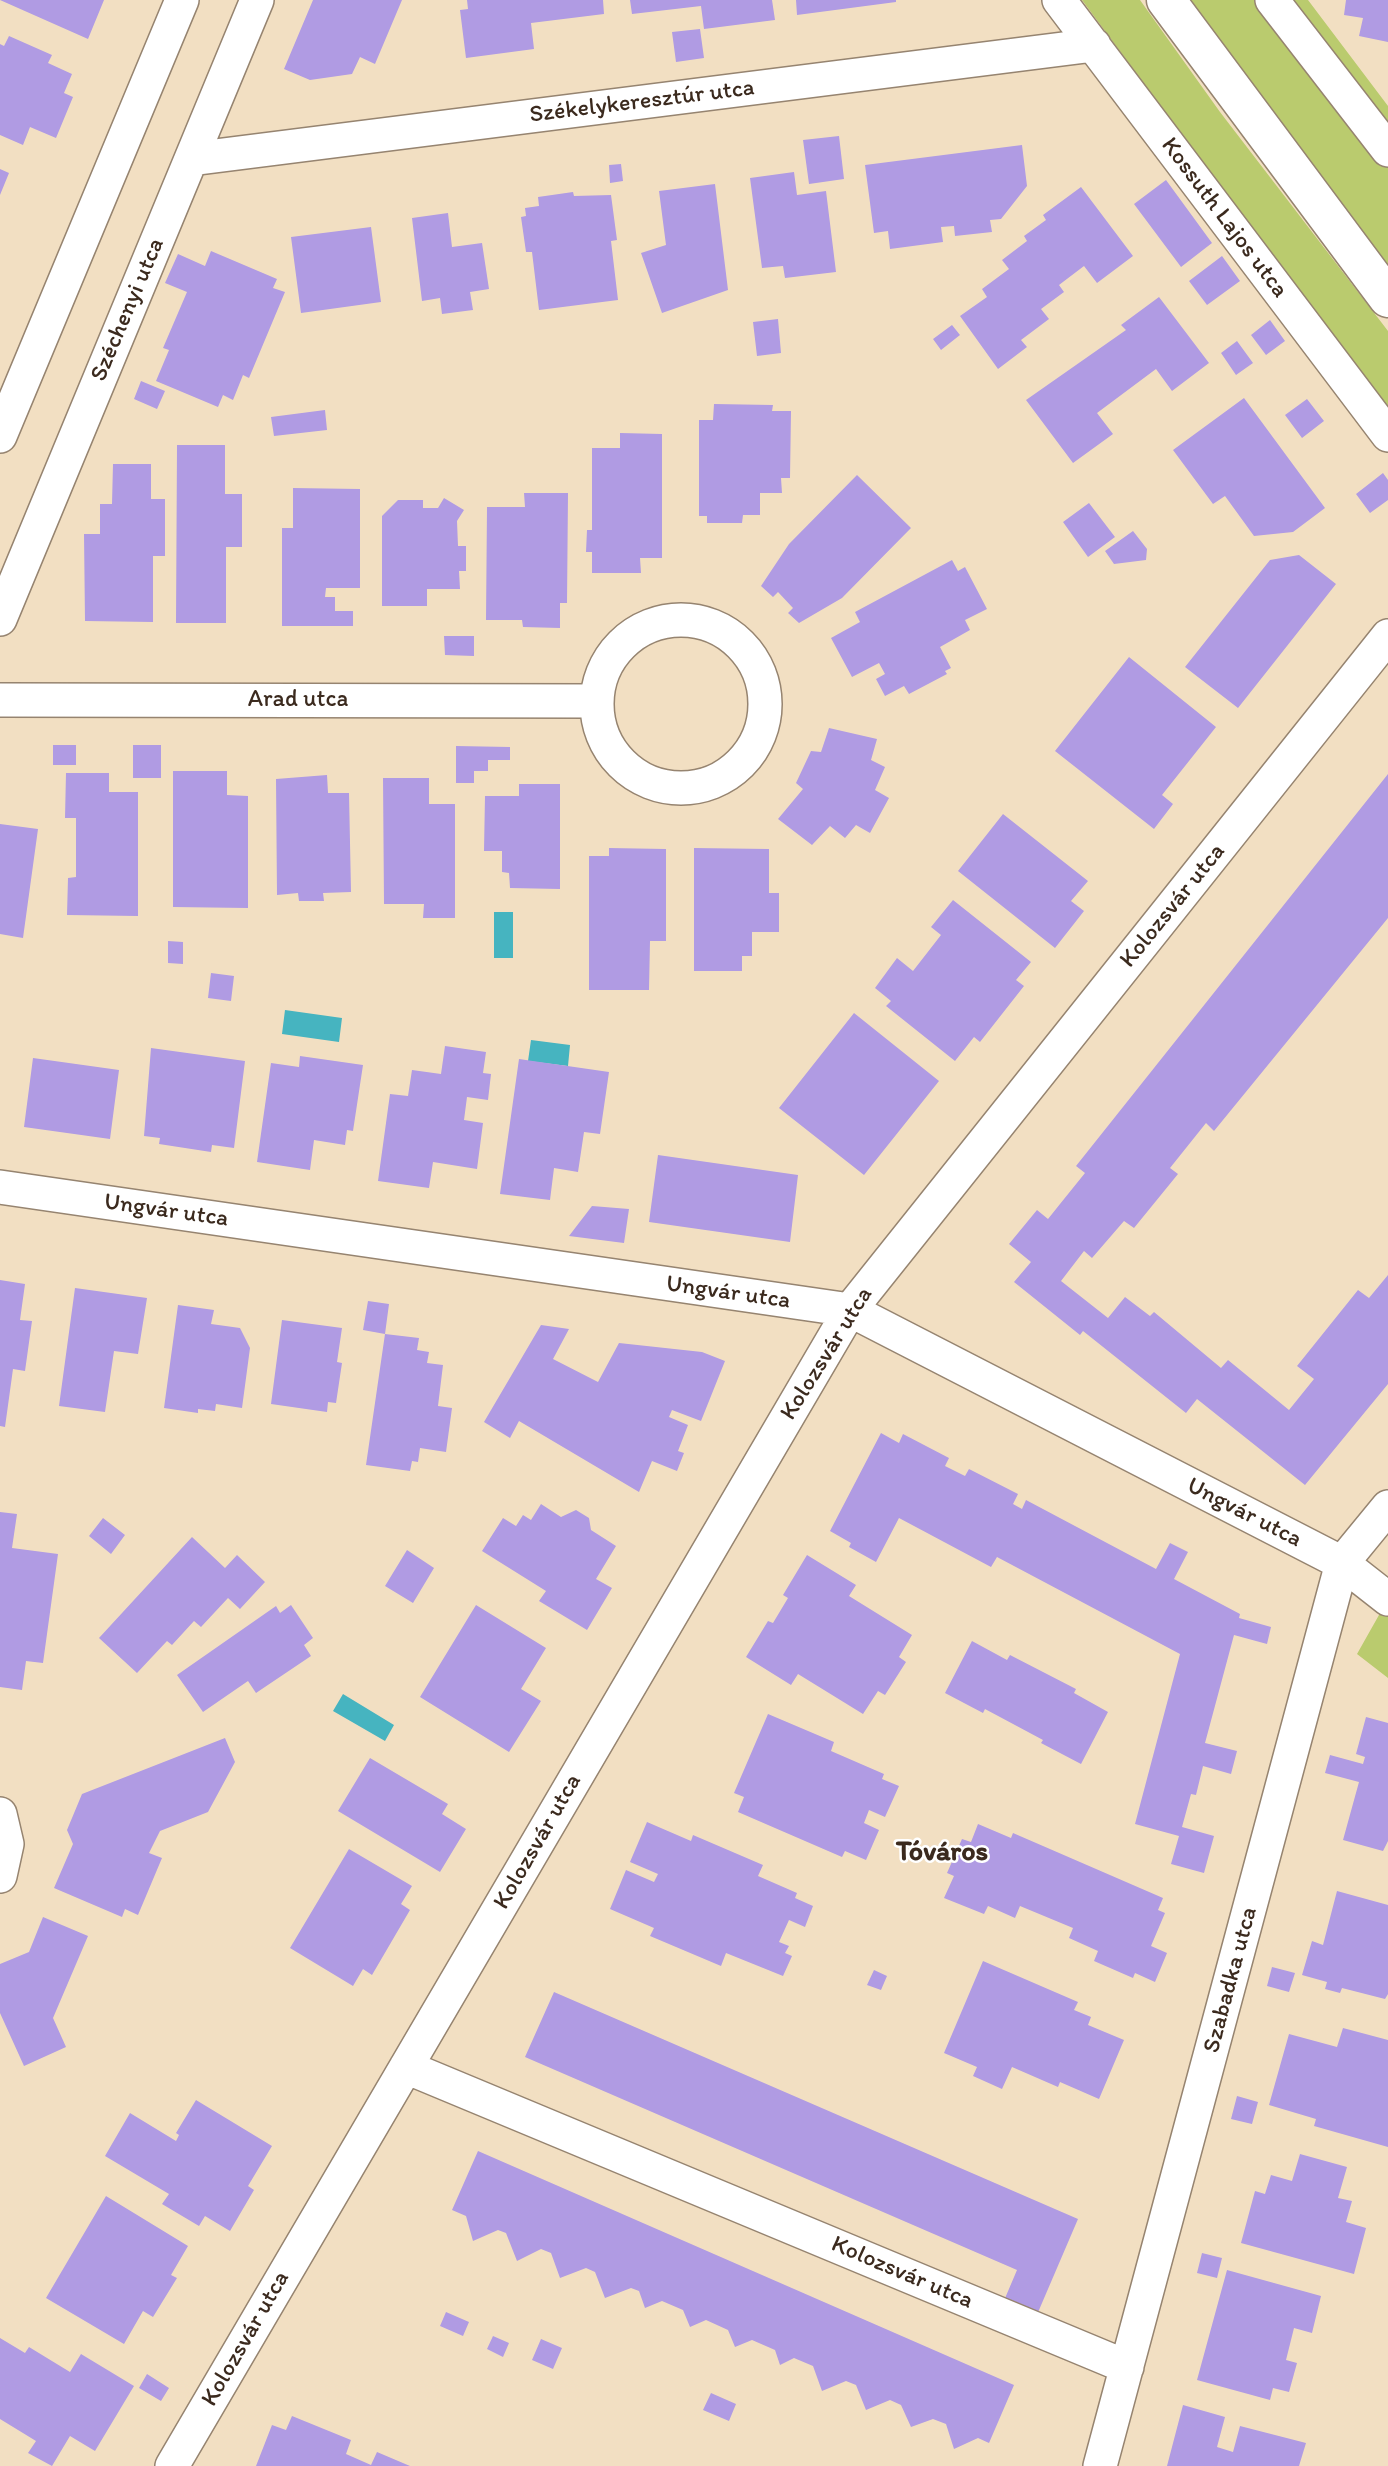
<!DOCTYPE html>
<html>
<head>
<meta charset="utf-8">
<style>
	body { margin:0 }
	canvas { display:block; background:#f2dfc2 }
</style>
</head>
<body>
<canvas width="1388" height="2466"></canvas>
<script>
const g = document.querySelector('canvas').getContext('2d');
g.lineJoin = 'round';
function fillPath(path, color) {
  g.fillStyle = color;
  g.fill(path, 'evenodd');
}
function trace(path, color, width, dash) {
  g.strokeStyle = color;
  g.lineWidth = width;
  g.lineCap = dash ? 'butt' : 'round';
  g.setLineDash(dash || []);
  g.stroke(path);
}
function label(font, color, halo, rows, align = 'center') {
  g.font = font + ' Itim,sans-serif';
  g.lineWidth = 5;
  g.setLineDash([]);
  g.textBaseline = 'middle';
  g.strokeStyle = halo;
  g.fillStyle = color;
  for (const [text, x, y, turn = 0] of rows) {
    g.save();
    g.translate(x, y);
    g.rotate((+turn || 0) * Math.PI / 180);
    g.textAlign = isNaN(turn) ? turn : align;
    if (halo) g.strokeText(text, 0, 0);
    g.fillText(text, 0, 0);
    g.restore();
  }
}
const green = new Path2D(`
	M1082,0H1140L1220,112L1388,331V414Z
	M1190,0H1308L1388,106V269Z
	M1388,1599V1678L1357,1654Z`);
const water = new Path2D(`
	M494,912H513V958H494Z
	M285,1010L342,1018L339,1042L282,1034Z
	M531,1040L570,1045L568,1066L528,1061Z
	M343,1694L394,1725L385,1741L333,1711Z`);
const building = new Path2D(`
	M0,0H104L88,39Z
	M313,0H402L375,64L360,57L352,74L310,80L284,69Z
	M467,0H603L604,14L531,23L534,49L466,58L460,10L468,9Z
	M630,0H772L775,20L704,29L701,6L632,14Z
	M796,0H896V2L797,15Z
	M1346,0H1388V42L1359,36L1363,18L1344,15Z
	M700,29L704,58L676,62L672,32Z
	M9,36L52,55L48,63L72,74L64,93L73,97L56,138L30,127L23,145L0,135V44L4,46Z
	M839,136L844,179L809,184L803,140Z
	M1022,145L1027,186L1001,219L990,220L992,232L955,236L954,226L941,227L943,242L890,249L888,231L874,233L865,165Z
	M621,164L623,181L610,183L609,165Z
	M0,169L9,173L0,195Z
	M794,172L797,195L826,191L836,272L785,278L783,266L762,268L750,178Z
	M1166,180L1212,243L1181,267L1134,204Z
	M715,184L728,290L662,313L641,253L666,245L659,191Z
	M1081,187L1133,256L1097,283L1084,266L1059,285L1064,292L1041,309L1049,319L1021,340L1027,347L998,369L960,316L987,297L982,289L1009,269L1002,260L1027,241L1024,236L1046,220L1043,215Z
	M573,192L574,196L611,195L617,240L611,241L618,300L539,310L532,252H526L521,217L526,216L525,208L539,206L538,197Z
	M448,213L452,247L482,243L489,289L470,292L473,310L442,314L440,298L422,301L412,218Z
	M371,227L381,302L301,313L291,237Z
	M211,251L277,279L273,288L285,292L249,378L243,375L233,400L223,395L218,407L156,381L169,350L163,348L187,292L165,283L178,254L205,266Z
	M1222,256L1240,281L1207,305L1189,281Z
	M1159,297L1209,363L1172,391L1156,369L1097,413L1113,434L1073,463L1026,400L1126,330L1121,325Z
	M778,319L781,353L757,356L753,322Z
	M1270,320L1285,341L1266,355L1251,335Z
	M952,325L960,335L941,350L933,339Z
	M1237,341L1253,363L1236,375L1221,353Z
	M141,381L165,391L157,409L134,399Z
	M1244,398L1325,508L1293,532L1254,536L1225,496L1213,504L1173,450Z
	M1307,399L1324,421L1302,438L1285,415Z
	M714,404L773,405L772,411H791L790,478H781L782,493H760V515H743L742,523H707V516H699V420H713Z
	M325,410L327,430L274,436L271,417Z
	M620,433L662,434V558H640L641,573H592V552H586L587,530H592V448H620Z
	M177,445H225V494H242V547H226V623H176Z
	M113,464H151V499H165V556H153V622L85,621L84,534H100V504H112Z
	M1383,473L1388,480V500L1370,513L1356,494Z
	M857,475L911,528L842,598L799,623L788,613L793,608L778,592L773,597L761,586L789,544Z
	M293,488L360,489V588H326L325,597H335V611H353V626H282V528H293Z
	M524,493H568L567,603H560V628L523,627L522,620H486L487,507H525Z
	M444,498L464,510L457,521L458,546H466V571H459L460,589H427V606H382V516L398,500H423V508H438Z
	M1089,503L1115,537L1088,557L1063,522Z
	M1133,531L1147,549L1146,560L1114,564L1105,551Z
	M1299,555L1336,584L1238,708L1185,667L1270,560Z
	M952,560L958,571L965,567L987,609L965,620L970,630L940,647L951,668L945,671L947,674L909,694L904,686L885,696L876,679L885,674L879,663L852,677L831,638L860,622L855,612Z
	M444,636H474V656L445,655Z
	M1129,657L1216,727L1162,795L1173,804L1154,829L1055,751Z
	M829,728L877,739L871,760L885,767L875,790L889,798L870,833L856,825L845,838L830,826L812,845L778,819L803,789L796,783L811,751L821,752Z
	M53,745H76V765H53Z
	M133,745H161V778H133Z
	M456,746L510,747V760H488V771H474V783H456Z
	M173,771H227V795L248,796V908L173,907Z
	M66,773H109V792H138V916L67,915L68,878L76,877V818H65Z
	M1388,774V918L1214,1131L1206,1123L1170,1168L1178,1174L1134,1228L1124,1221L1092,1258L1084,1251L1061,1281L1108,1318L1125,1297L1150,1316L1154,1312L1221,1368L1228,1360L1289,1410L1314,1379L1297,1366L1358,1290L1369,1298L1388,1275V1384L1305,1485L1197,1399L1186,1413L1083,1331L1080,1335L1014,1282L1031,1262L1009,1244L1037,1210L1048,1219L1060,1204L1085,1173L1076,1166Z
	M327,775L328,793H349L351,892L323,893L324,901H299L298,893L277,895L276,779Z
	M383,778H429V804H455V918H423L424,904H384Z
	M519,784H560V889L510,888L509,873L502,872V851H484L485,796H519Z
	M1003,814L1088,881L1071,901L1084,911L1055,948L958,871Z
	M0,824L38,829L23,938L0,934Z
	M609,848L666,849V941H650L649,990H589V856H609Z
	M694,848L769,849V893H779V932H752V956H742V971H694Z
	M953,900L1031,962L1016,980L1024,986L980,1042L974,1037L955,1061L886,1006L891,1001L875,988L897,958L913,971L941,935L931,927Z
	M168,941L183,942V964L168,963Z
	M211,973L234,976L231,1001L208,998Z
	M854,1013L939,1081L864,1175L779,1108Z
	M445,1046L486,1052L483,1073L491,1074L488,1100L467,1097L464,1120L483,1123L477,1169L433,1162L429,1188L378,1181L390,1094L408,1096L412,1070L441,1074Z
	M151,1048L245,1061L234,1148L212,1145L211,1152L159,1144L160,1138L144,1136Z
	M300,1056L363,1065L353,1131L347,1130L345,1145L314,1140L310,1170L257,1162L271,1063L299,1067Z
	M33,1058L119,1070L110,1139L24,1127Z
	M519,1059L609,1072L600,1134L584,1132L578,1172L554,1168L550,1200L500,1194Z
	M658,1155L798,1175L790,1242L649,1222Z
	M592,1206L629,1209L624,1243L569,1236Z
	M0,1280L25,1284L20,1320L32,1321L25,1371L13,1369L5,1427L0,1426Z
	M75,1288L147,1298L138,1354L114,1351L105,1412L59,1406Z
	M368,1301L389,1304L385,1334L363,1330Z
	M178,1305L214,1310L211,1324L240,1328L250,1348L242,1408L216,1404L215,1411L198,1409V1413L164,1408Z
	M282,1320L342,1328L337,1362L342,1363L336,1403L328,1402L327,1412L271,1404Z
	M541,1325L569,1329L553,1359L598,1382L619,1343L702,1352L725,1361L701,1421L672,1410L669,1417L688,1425L678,1451L684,1453L677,1471L652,1461L639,1492L519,1421L510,1438L484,1422Z
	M385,1334L419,1338L417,1350L429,1352L427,1363L443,1365L438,1406L452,1408L446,1452L420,1448L418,1462L412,1461L410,1471L366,1465Z
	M881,1433L899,1443L903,1434L949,1458L945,1466L965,1476L969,1469L1018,1494L1013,1504L1022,1509L1026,1500L1156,1569L1170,1543L1188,1552L1174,1579L1240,1614L1239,1618L1271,1627L1267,1644L1234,1635L1205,1743L1237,1751L1231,1774L1203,1766L1196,1795L1191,1794L1182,1827L1214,1836L1204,1873L1171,1864L1179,1836L1135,1824L1180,1654L997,1557L991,1567L899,1518L876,1562L849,1547L851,1543L830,1531Z
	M541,1504L561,1517L576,1510L589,1518L591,1530L616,1546L596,1579L612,1588L587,1630L539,1601L546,1591L482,1551L503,1518L516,1526L523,1515L531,1520Z
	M0,1512L17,1514L12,1548L58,1554L43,1663L26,1661L22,1690L0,1687Z
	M103,1518L125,1535L111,1554L89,1536Z
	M192,1537L225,1568L237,1555L265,1582L240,1609L228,1598L201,1627L194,1621L172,1645L167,1641L137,1673L99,1638Z
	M407,1550L434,1568L413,1603L385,1586Z
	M807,1555L856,1585L849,1596L912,1635L899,1657L906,1662L885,1695L878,1691L863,1714L798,1674L791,1685L746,1657L768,1621L773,1623L788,1598L783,1595Z
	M291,1605L313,1638L304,1645L311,1656L256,1693L248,1681L203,1712L177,1675L276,1606L280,1613Z
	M476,1605L546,1648L521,1689L541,1701L509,1752L420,1697Z
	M972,1641L1007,1660L1010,1655L1076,1689L1074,1693L1108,1712L1081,1764L1041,1743L1043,1740L985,1709L983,1713L945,1693Z
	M768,1714L834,1742L831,1751L884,1774L882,1779L899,1786L885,1817L869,1810L864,1823L879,1830L866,1860L845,1851L842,1857L738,1812L744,1797L734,1793Z
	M1366,1717L1388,1723V1841L1383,1851L1343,1840L1359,1782L1325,1773L1330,1755L1363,1764L1365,1757L1356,1754Z
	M225,1738L235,1762L208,1812L160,1831L149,1853L162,1858L138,1915L125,1909L122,1917L54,1888L73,1844L67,1830L82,1794Z
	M370,1758L448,1804L442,1814L466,1829L440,1872L338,1811Z
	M647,1822L691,1841L693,1835L763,1865L758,1876L797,1893L795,1898L813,1906L805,1927L789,1920L779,1942L789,1946L785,1953L792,1956L783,1976L726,1953L721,1966L650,1936L654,1928L610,1909L626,1870L654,1882L658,1874L630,1862Z
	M978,1824L1011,1838L1013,1833L1163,1898L1158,1910L1165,1913L1151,1946L1167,1953L1155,1982L1135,1973L1133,1978L1094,1961L1098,1951L1069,1938L1073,1928L1020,1906L1015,1918L988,1906L984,1914L944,1898L954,1876L947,1873L962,1839L971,1842Z
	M349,1849L412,1886L401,1904L410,1910L372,1975L363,1969L353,1986L290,1948Z
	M1337,1891L1388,1905V1994L1385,1999L1342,1988L1340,1993L1325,1989L1327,1982L1302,1975L1312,1941L1323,1945Z
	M43,1917L88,1936L53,2018L66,2047L24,2066L0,2013V1964L29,1952Z
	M983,1961L1078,2002L1074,2010L1091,2017L1088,2025L1124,2040L1099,2099L1060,2082L1058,2087L1012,2067L1002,2089L973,2076L977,2067L944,2053Z
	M1272,1967L1295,1973L1289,1992L1267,1986Z
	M874,1970L887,1976L881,1990L867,1985Z
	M554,1992L1078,2219L1036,2317L1003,2303L1017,2270L525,2057Z
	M1343,2028L1388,2040V2147L1314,2126L1316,2119L1269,2105L1289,2034L1337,2047Z
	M1237,2096L1258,2102L1252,2124L1231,2119Z
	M196,2100L272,2146L248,2186L254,2190L230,2231L205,2216L199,2226L162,2204L169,2194L105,2156L130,2113L176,2141L179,2135L176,2133Z
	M478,2151L1014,2385L989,2443L978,2438L954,2449L946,2424L933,2419L911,2427L901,2405L890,2400L866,2410L856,2385L846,2381L822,2391L813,2366L794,2358L780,2365L775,2350L752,2340L735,2347L728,2330L706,2320L690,2327L683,2310L662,2301L645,2308L639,2291L631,2288L605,2298L595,2272L586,2268L560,2278L551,2253L541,2249L517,2261L506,2233L498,2230L473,2241L466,2216L452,2210Z
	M1300,2154L1347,2167L1338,2198L1352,2201L1346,2222L1366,2228L1354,2274L1241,2243L1255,2191L1265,2194L1271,2175L1292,2181Z
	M106,2196L188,2246L171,2275L177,2278L153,2317L143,2311L124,2344L46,2298Z
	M1202,2253L1222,2258L1217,2278L1197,2273Z
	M1227,2270L1321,2296L1312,2333L1294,2328L1286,2360L1297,2363L1289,2392L1273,2388L1270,2400L1197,2380Z
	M446,2312L469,2322L463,2336L440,2326Z
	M493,2336L509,2343L503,2357L487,2349Z
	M0,2338L25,2353L29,2347L70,2372L81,2354L134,2386L95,2451L70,2436L52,2466L28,2453L36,2441L0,2419Z
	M541,2339L562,2348L553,2369L532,2360Z
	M147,2374L169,2388L161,2401L139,2388Z
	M711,2393L736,2404L729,2421L703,2410Z
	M1183,2405L1225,2417L1217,2447L1233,2452L1240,2426L1306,2443L1299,2466H1167Z
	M292,2416L351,2440L346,2454L371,2465L377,2452L410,2466H256L272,2425L286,2430Z`);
const street = new Path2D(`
	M1059,0L1388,435
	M1272,0L1388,150
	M191,159L1094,45
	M0,436L182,0
	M0,619L257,0
	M597 704a84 84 0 1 1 168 0a84 84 0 1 1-168 0Z
	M0,700L597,701
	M0,1187L850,1310L1342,1563L1388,1599
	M0,1814L7,1844L0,1876
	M406,2067L1127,2367
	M172,2466L850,1310L1388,636
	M1100,2466L1342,1563L1388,1507`);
const secondary = new Path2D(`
	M1166,0L1388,298`);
const streetNames = [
	["Székelykeresztúr utca",642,102,-7],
	["Kossuth Lajos utca",1224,218,53],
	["Széchenyi utca",128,310,-67],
	["Arad utca",298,700],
	["Kolozsvár utca",1173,906,-51],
	["Ungvár utca",166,1211,8],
	["Ungvár utca",728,1293,8],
	["Kolozsvár utca",827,1354,-58],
	["Ungvár utca",1244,1513,27],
	["Kolozsvár utca",538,1842,-60],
	["Szabadka utca",1231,1980,-75],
	["Kolozsvár utca",902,2273,23],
	["Kolozsvár utca",246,2339,-60]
];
const quarterNames = [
	["Tóváros",942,1853]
];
fillPath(green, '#bacb6e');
fillPath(water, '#46b4c0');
fillPath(building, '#b09be3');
trace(street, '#968470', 36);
trace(secondary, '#968470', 41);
trace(street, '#fff', 33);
trace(secondary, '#fff', 38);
label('24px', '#3b2a1e', '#fff', streetNames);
label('bold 28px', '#3b2a1e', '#fff', quarterNames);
</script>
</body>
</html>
